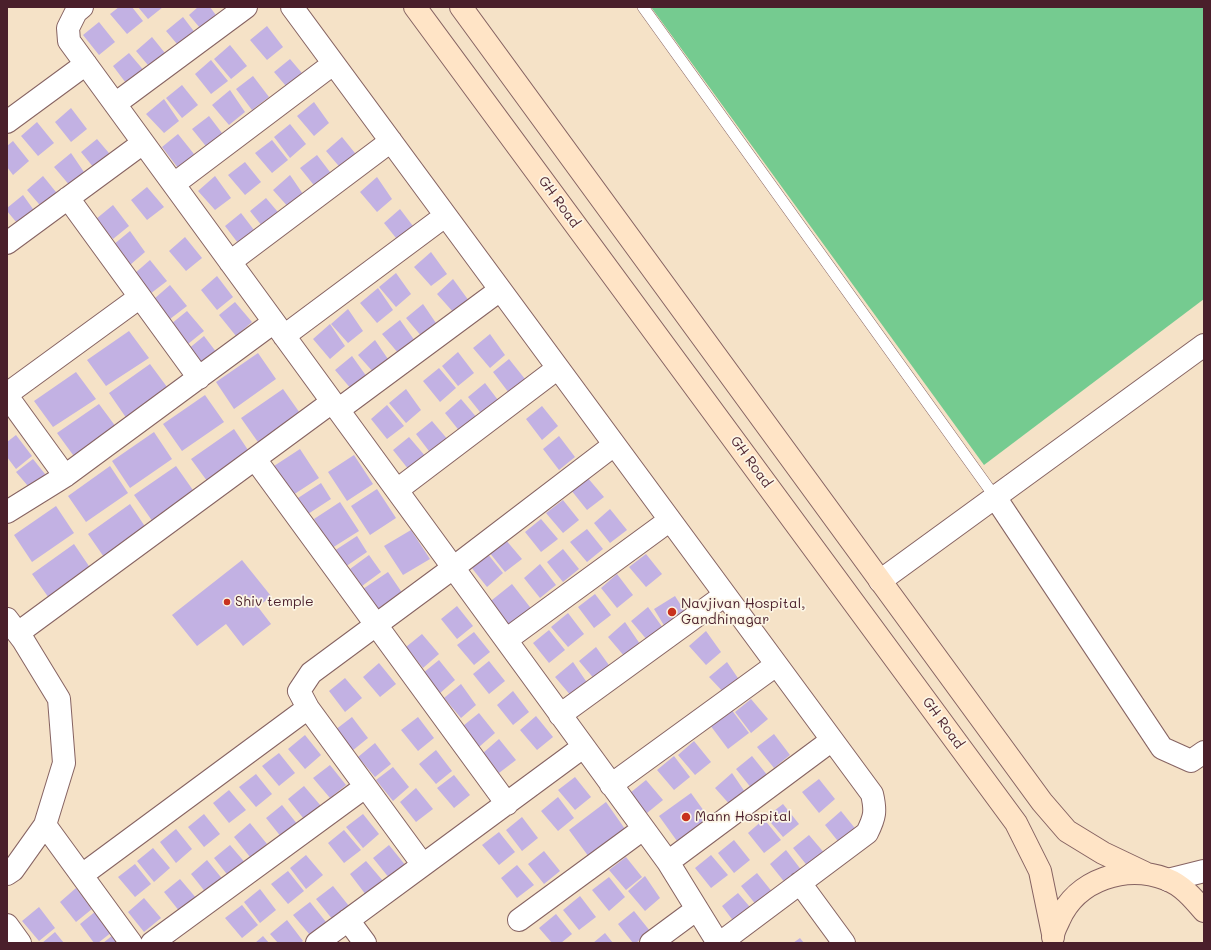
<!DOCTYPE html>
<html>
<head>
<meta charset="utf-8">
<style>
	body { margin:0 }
	#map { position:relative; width:1211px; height:950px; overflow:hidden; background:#f5e2c7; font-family:Mali,sans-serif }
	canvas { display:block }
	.frame { position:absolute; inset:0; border:8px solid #4a1f2b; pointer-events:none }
</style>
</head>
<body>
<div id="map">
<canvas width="1211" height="950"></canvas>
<div class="frame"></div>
</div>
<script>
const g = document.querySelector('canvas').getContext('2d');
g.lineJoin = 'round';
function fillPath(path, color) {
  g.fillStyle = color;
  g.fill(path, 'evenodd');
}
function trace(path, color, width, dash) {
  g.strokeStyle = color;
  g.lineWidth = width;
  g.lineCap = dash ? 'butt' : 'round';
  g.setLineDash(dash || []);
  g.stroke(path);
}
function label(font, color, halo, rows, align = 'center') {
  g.font = font + ' Mali,sans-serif';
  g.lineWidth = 3.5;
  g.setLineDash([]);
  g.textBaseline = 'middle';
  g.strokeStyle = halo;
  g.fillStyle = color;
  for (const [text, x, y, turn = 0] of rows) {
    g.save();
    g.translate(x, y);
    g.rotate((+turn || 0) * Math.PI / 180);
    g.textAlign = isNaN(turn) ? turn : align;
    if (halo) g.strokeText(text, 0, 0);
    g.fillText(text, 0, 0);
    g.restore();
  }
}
const green = new Path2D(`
	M651,7H1204V299L984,465Z`);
const building = new Path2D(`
	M119,7H132L143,21L127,34L110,14Z
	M138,7H163L148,19Z
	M198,7H210L221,22L206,35L189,15Z
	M183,17L199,38L183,51L166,31Z
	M99,22L115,42L99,55L83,35Z
	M267,26L283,47L267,60L250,40Z
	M152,37L169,58L153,71L136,51Z
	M230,45L247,66L231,79L214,59Z
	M129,53L146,73L129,87L113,66Z
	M290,59L307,79L291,92L274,72Z
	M211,60L228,81L211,94L195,74Z
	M253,76L269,97L252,110L236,89Z
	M182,85L198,105L182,118L166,98Z
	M230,90L245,112L229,125L212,105Z
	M164,99L179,121L164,133L146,114Z
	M314,102L329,123L314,136L297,116Z
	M71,108L87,129L71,142L55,122Z
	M209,116L225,137L209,150L192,129Z
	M37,122L54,143L38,156L21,136Z
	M290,124L306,144L290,158L274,137Z
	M178,134L194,154L178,168L162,147Z
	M342,137L359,158L343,171L326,151Z
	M97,139L114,159L98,173L81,152Z
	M272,140L288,160L272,173L255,153Z
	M13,141L29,161L13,175L7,167V146Z
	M71,153L86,175L71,187L54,167Z
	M317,155L333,176L317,189L300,168Z
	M245,162L261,182L245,195L228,175Z
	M290,175L305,197L290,209L273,190Z
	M43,176L60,197L44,210L27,190Z
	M215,176L231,198L215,210L198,191Z
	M377,177L392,199L377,212L360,192Z
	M147,187L164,207L147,220L131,200Z
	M23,195L38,216L22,229L7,211V208Z
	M266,198L283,218L266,231L250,211Z
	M113,205L129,226L113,239L96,219Z
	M400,209L416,230L400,243L384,223Z
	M241,213L257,234L241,247L225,226Z
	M130,231L145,252L130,265L113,245Z
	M185,237L202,258L186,271L169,251Z
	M431,252L447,274L431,286L414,267Z
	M150,260L167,281L150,294L134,274Z
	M396,273L411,294L396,307L379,287Z
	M217,276L233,297L217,310L201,290Z
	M453,279L469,301L454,313L437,294Z
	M170,285L187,306L170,319L154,299Z
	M378,288L393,310L377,323L360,303Z
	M235,302L252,322L236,336L219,315Z
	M423,304L438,326L423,338L406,318Z
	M348,309L363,331L348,343L331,324Z
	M187,311L204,331L188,344L171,324Z
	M400,320L415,341L399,354L382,334Z
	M330,324L345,346L330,359L313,339Z
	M129,331L149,358L106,386L87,360Z
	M490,334L505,355L490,368L473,348Z
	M204,336L220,357L204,370L187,350Z
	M375,340L390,362L375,374L358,355Z
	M458,352L474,373L458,386L442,366Z
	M258,353L276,379L234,409L216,382Z
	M352,356L367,377L352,390L335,370Z
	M509,359L525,379L509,393L493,372Z
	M150,364L170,391L127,419L109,393Z
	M439,368L456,388L440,402L423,381Z
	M76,372L96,399L53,427L34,401Z
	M485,383L501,404L484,417L468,397Z
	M283,389L302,416L260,445L241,418Z
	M406,389L421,410L406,423L389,403Z
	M205,395L224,422L182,451L163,424Z
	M461,399L478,419L461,433L445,413Z
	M99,404L119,431L76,459L57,433Z
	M387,405L404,426L387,439L371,419Z
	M542,406L558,426L542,440L526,419Z
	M432,421L449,441L432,455L416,434Z
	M234,429L252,456L210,485L191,459Z
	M154,432L172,459L130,488L112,461Z
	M16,435L32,456L16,469L7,457V442Z
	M559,436L575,457L559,470L543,449Z
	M409,437L426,457L409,470L393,450Z
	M300,449L319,478L293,495L274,466Z
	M354,455L373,484L347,501L328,472Z
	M33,459L49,479L33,492L16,472Z
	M110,466L128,493L86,522L68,496Z
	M176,466L195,493L153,522L134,495Z
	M587,477L604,497L587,510L571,490Z
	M321,483L331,499L308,514L298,498Z
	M377,489L396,518L370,535L351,506Z
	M563,500L579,520L563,533L546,513Z
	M340,502L359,531L332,548L314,519Z
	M130,504L148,531L106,560L88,534Z
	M56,506L74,533L32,562L14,535Z
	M610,509L627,530L610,543L594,523Z
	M541,519L558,539L541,552L525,532Z
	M587,529L603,549L587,562L570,542Z
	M411,530L430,559L403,575L384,546Z
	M357,536L367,552L345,567L334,551Z
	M505,539L522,559L505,572L489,552Z
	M74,544L93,572L51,601L32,574Z
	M563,549L579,569L563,582L547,562Z
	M487,553L503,573L487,587L471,567Z
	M646,554L662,574L646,587L629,567Z
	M369,555L381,572L362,586L350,569Z
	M242,560L271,596L258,607L271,624L243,646L226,624L197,646L172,615Z
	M540,564L556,585L540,598L524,578Z
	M388,572L407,600L381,617L363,589Z
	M617,574L633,595L617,608L601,588Z
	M512,584L533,611L508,631L487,604Z
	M595,594L611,615L594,628L578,607Z
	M675,596L689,618L668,632L654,609Z
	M457,606L473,626L457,639L441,619Z
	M648,607L663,628L648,641L631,621Z
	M568,613L584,634L568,647L551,627Z
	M625,622L640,644L625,657L608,637Z
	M549,630L565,650L549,663L533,643Z
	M706,631L721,652L706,665L689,646Z
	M474,632L490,652L474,665L457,645Z
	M422,634L439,654L423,668L406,647Z
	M596,647L611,668L596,681L579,661Z
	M439,660L455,680L439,694L423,673Z
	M489,661L505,681L489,694L473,674Z
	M573,662L588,684L572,697L555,677Z
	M727,662L742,684L727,696L709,677Z
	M379,663L396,684L380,697L363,677Z
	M345,678L362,698L345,712L329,691Z
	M461,684L476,705L461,718L444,698Z
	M513,691L529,712L513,725L497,705Z
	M751,699L768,719L751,733L735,712Z
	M731,709L749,733L728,749L710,725Z
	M479,713L495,733L479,747L463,726Z
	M536,716L553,737L537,750L520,730Z
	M352,717L368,738L352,751L335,730Z
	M418,717L434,738L418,751L401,730Z
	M774,734L790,755L774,768L757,747Z
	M305,735L321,755L305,769L288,749Z
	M499,739L516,760L499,773L483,753Z
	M694,741L711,762L695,775L678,755Z
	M375,743L391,764L375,777L358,757Z
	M436,750L452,771L436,784L419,764Z
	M279,753L295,773L279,786L262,766Z
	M674,756L690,777L674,790L657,770Z
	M752,756L768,776L752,789L736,769Z
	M330,765L346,785L330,798L313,778Z
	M393,767L409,787L393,801L376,780Z
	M732,773L747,795L732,807L715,788Z
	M256,774L272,794L256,807L239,787Z
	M454,775L470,795L454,808L437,788Z
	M575,777L591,797L575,810L558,790Z
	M819,779L835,799L819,813L802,792Z
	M646,780L663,800L647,813L630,793Z
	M304,786L321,806L304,819L288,799Z
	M416,788L433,809L416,822L400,802Z
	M229,790L246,810L229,823L213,803Z
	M691,793L709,818L677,841L659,816Z
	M558,797L574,818L558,831L541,811Z
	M606,802L625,829L589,857L569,830Z
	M783,804L799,824L783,837L766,817Z
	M282,805L298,825L282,838L266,818Z
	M841,811L858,832L841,845L825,825Z
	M204,814L220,834L204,847L188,827Z
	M363,814L379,834L363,848L346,827Z
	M522,817L538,838L522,851L506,830Z
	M764,819L781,840L764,853L748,833Z
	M250,823L267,844L250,857L234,837Z
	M176,829L192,849L176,863L160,842Z
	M344,830L361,850L344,863L328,843Z
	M499,832L515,852L499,865L482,845Z
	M809,835L826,855L809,868L793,848Z
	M734,840L750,860L734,873L718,853Z
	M230,845L247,865L230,878L214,858Z
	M389,845L406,866L390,879L373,858Z
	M153,848L170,868L154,882L137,861Z
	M786,850L802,871L786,884L770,864Z
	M544,851L560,871L544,884L528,864Z
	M306,855L323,875L306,889L290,868Z
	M711,855L728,875L711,888L695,868Z
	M626,857L642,877L626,890L609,870Z
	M207,860L224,881L207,894L191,874Z
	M366,861L383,881L366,895L350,874Z
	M135,864L151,884L135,897L118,877Z
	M517,865L534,885L517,898L501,878Z
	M288,871L304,891L288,904L271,884Z
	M757,873L773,893L757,906L741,886Z
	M645,876L660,898L645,911L628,891Z
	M609,877L625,897L609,911L592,890Z
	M180,879L197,899L180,912L164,892Z
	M333,886L349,906L333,920L316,899Z
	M76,888L92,909L76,922L60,902Z
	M260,889L276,910L260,923L244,902Z
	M738,893L755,913L738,927L722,906Z
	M580,896L596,917L579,930L563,910Z
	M144,898L161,918L144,932L128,912Z
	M310,902L326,922L310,935L293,915Z
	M242,905L258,925L242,938L225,918Z
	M39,907L55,928L39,941L22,921Z
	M96,911L112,932L98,943H94L80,924Z
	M634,911L650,931L636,943H633L618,924Z
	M556,914L572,934L561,943H552L539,928Z
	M287,920L303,941L300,943H278L270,934Z
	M55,932L64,943H42Z
	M605,933L613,943H593Z
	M113,935L120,943H103Z
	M263,936L269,943H255Z
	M800,938L804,943H793Z`);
const service = new Path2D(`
	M643,7L995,497`);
const minor = new Path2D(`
	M82,7L76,12L68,28L69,41L668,862L718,943
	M292,7L872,794C876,811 875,817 867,833L720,943
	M115,104L246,7
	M7,122L86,64
	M174,184L333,64
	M68,198L199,378
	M7,243L143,143
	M230,262L391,141
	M284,336L445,216
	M7,394L140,297
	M7,396L65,476
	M338,410L500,290
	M255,459L507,804
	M397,490L558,368
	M995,497L1162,748L1191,761L1204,752
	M7,512L65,476L274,322
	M880,581L1204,345
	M7,619L23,640L59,699L64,763L45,825L13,870L7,874
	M18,633L332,402
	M506,640L670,520
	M560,715L725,595
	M583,747L423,865L308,708L299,691L311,673L453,568L614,445
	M611,785L776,665
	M45,825L131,943
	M668,862L832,740
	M82,875L308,708
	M800,883L844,943
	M348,920L365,943
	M519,920L643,829
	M7,925L20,943
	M152,943L365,787
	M317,943L423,865
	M651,943L697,909`);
const tertiary = new Path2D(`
	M1168,880L1204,871`);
const secondary = new Path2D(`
	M415,7L1016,823L1040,871L1053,934
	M461,7L1042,802L1067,831L1103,853L1145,873
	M1053,937C1053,931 1057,925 1059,920C1077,879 1126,864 1166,879C1182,885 1193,898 1204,911`);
const markers = [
	[227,602,4,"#c8321e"],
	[672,612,5,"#c8321e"],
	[686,817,5,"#c8321e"]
];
const streetNames = [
	["GH Road",559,202,54],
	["GH Road",751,462,54],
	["GH Road",943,723,54]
];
const poiNames = [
	["Shiv temple",235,602],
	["Navjivan Hospital,",681,604],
	["Gandhinagar",681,620],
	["Mann Hospital",695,817]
];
fillPath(green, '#75cb90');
fillPath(building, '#c2b1e3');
trace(service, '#866362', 12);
trace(minor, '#866362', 24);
trace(tertiary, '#866362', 24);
trace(secondary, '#866362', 24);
trace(service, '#fff', 11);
trace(minor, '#fff', 22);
trace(tertiary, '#fff', 22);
trace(secondary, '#ffe4c6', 22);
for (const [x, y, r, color] of markers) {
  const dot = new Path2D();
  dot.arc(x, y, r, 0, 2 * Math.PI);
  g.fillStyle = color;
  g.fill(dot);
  trace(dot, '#fcf5e5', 1.5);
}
label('14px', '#4a1f2b', '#fcf5e5', streetNames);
label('14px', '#4a1f2b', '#fcf5e5', poiNames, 'left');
</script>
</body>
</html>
